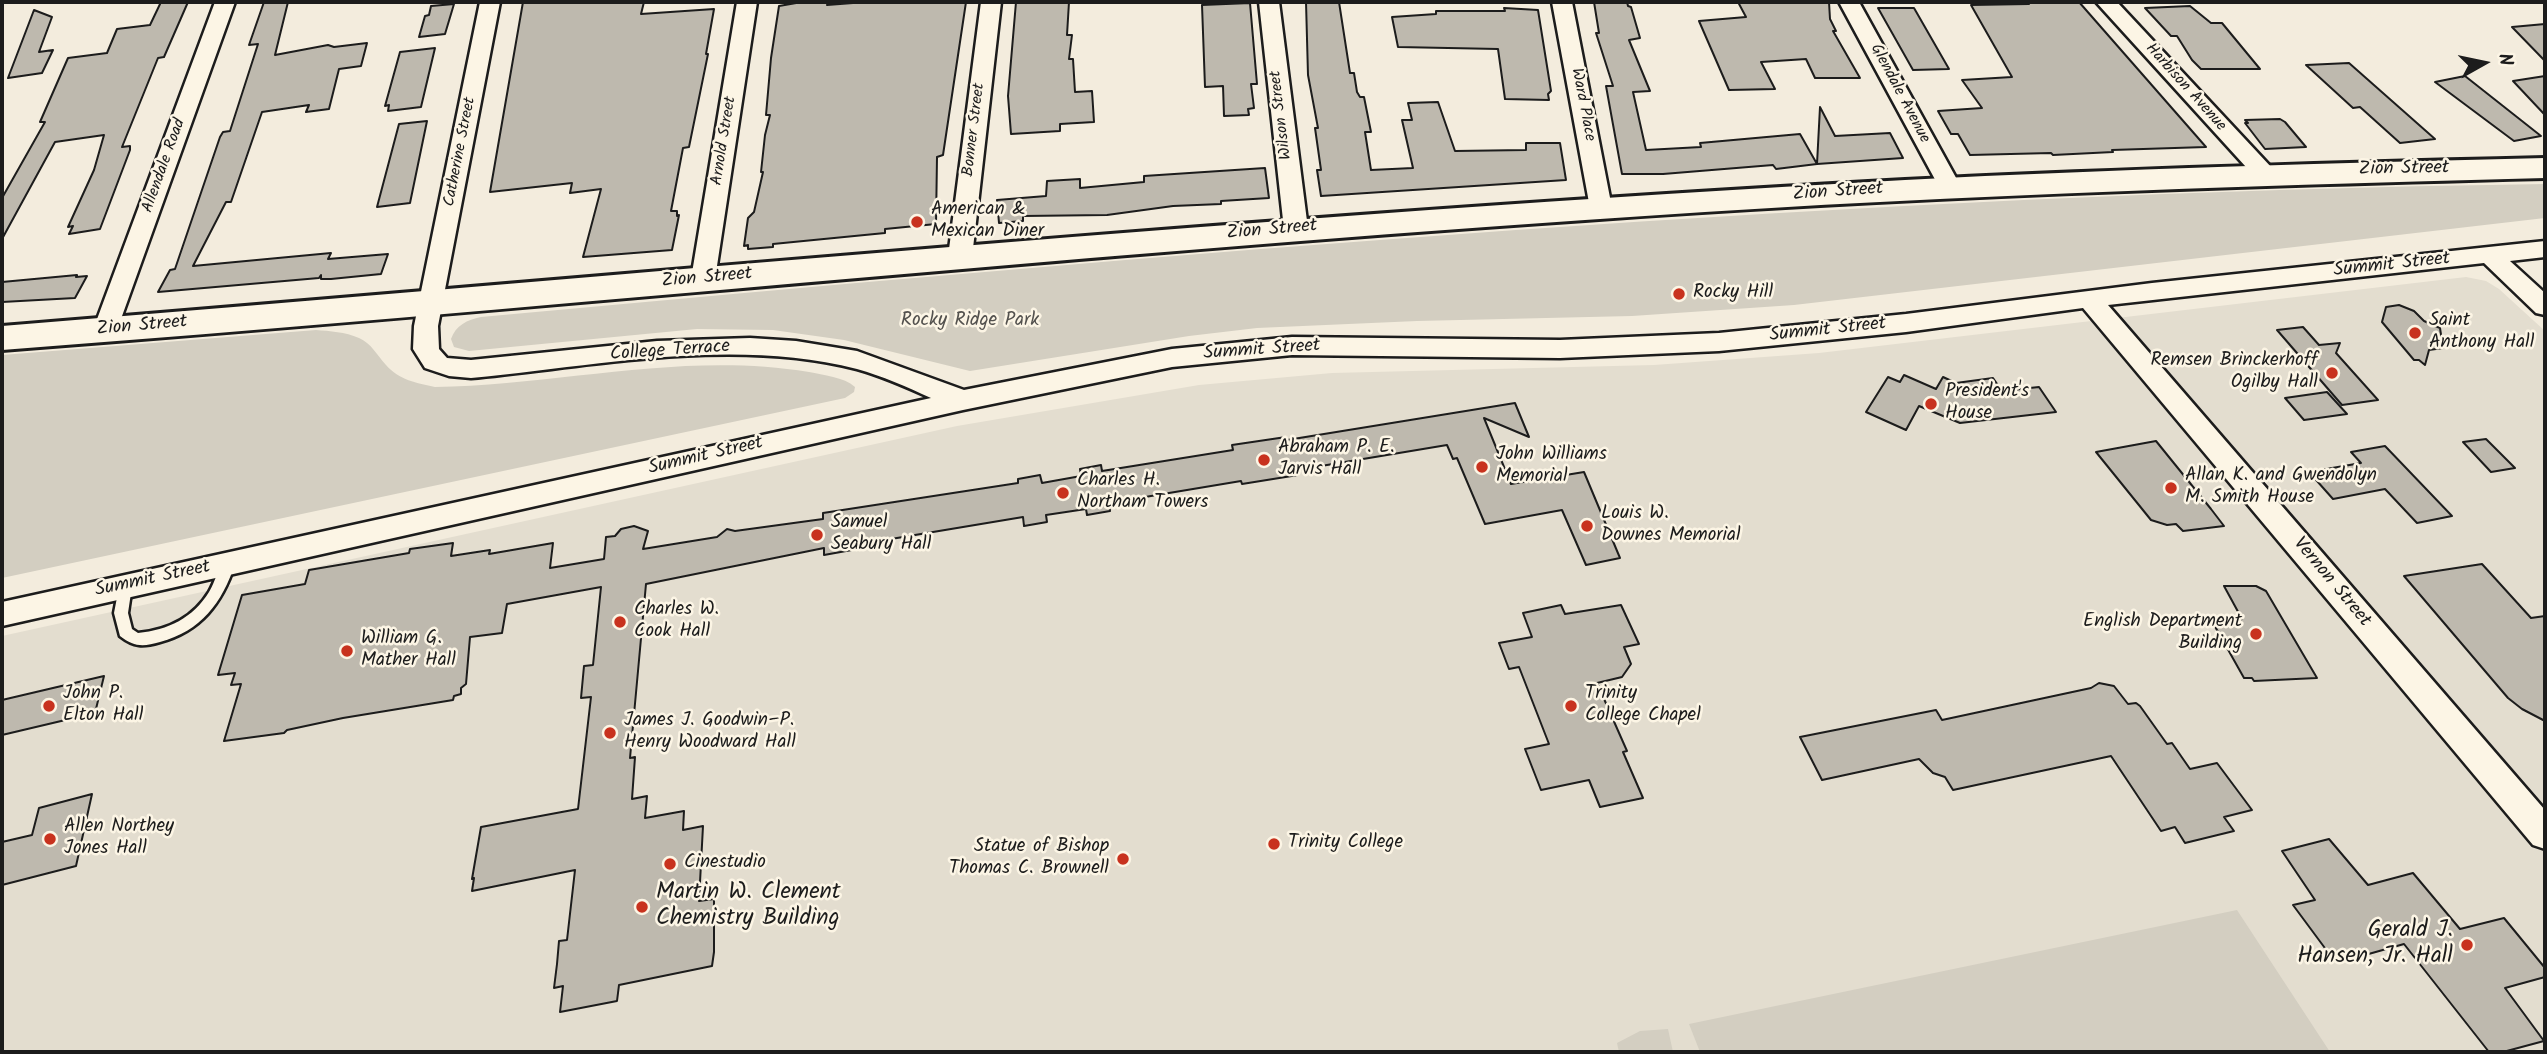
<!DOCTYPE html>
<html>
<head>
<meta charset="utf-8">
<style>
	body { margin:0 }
	#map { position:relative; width:2547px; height:1054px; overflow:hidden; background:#f3ecdd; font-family:Kalam,sans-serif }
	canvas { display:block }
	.frame { position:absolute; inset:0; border:4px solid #1c1c1c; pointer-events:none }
	.north { position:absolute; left:2449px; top:28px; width:70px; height:70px; -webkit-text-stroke:5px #fcf5e5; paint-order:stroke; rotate:81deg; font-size:19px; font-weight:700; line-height:28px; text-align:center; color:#1c1c1c }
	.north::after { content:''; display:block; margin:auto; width:24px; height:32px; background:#1c1c1c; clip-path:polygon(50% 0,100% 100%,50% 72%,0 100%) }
</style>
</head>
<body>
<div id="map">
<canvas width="2547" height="1054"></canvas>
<div class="frame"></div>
<div class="north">N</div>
</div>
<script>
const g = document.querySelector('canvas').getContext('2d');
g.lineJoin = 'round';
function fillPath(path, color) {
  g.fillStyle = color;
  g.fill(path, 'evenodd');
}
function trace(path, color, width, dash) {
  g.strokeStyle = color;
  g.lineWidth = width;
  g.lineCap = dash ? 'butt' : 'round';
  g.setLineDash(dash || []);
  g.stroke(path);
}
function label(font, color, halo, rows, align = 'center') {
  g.font = font + ' Kalam,sans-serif';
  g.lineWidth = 5;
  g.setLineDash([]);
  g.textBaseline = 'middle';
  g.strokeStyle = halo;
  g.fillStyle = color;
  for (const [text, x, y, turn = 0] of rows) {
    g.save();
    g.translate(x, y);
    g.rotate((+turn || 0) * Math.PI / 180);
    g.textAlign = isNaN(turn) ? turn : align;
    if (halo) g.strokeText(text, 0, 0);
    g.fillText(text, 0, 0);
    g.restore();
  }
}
const built = new Path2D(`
	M2466,277L2486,281L2499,289L2545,331V1052H2V636L957,426L1199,385L1332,373L1654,365L1819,353Z`);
const green = new Path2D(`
	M2545,184V218L1794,305L1632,316L1417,321L1257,328L1189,336L970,371L844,340L773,330L697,329L469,351L454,347L451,339C456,325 467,320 481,317C1168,254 1856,193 2545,184Z
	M316,330C330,331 345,332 359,338C371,343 377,355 386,365C399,380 417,383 435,387C560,385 684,351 809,372C823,375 844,377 855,387L854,392L845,398L2,578V355Z
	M2237,910L2330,1052H1700L1689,1024Z
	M1668,1029L1673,1052H1619L1617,1043L1640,1031Z`);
const building = new Path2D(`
	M161,2H188L164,57L158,58L122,147L130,146V150L100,229L69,234L73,226L68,227L94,170L104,135L55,142L2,239V198L45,122H40L68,58L107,53L117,29L150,25Z
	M264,2H288L275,55L328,45L334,47L367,43L361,66L339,69L329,109L306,112L309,105L262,112L231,202H226L193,266L331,253L328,259L388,254L381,274L331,279H321V275L319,278L158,292L170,270L175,269L220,137L223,132L230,131L258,44L249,45Z
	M523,2H644L641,14L714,9L706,54H708L689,147L683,148L671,211H677V216L679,215L672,250L583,257L601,189L570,193L572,183L490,192Z
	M802,2H828L827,5L866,2H966L943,155L937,157L936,224L885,229V233L773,244V247L748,249V245L744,246L748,218L754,212L763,172H761L765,135L770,115H766L771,58L779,6Z
	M1016,2H1069L1067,35H1072L1069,59H1073L1075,92L1092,91L1094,122L1060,124V131L1011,134L1008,96Z
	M1306,2H1339L1350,73H1354L1357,92L1360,97H1364L1371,132H1365L1371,170L1413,168L1402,120H1412L1408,103L1438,102L1455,151L1526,150V143H1560L1566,180L1321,196L1317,170H1321L1315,128H1318L1308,75Z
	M1594,2H1627L1628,6L1631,7L1640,38L1629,40L1650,91L1633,92L1646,150L1701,147L1700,143L1800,134L1817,164L1776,169L1773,165L1663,174H1622L1606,86H1613L1596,33H1599Z
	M1738,2H1829L1830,19L1836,31H1833L1860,78H1815L1806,59L1761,62L1775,89L1729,90L1699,21L1746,17Z
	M2027,2H2079L2206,147L2112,150L2113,152L2053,155L2051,153L1970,155L1958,134H1951L1938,111L1982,108L1962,80L2012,77L1971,5L2029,4Z
	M1250,3L1257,84H1251L1254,108L1248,109L1249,115L1224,116L1223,86L1205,87L1202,5Z
	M454,4L445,34L419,37L425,16L429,15L431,6Z
	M2190,6L2211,23H2222L2260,69H2201L2192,60L2177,36H2171L2145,8Z
	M1504,8L1538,10L1551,91L1548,94L1549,100L1505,99L1498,49L1398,47L1392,17L1436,14V11H1505Z
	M1878,8H1914L1949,69L1913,70Z
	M34,10L52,17L39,52L53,50L42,73L8,78Z
	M2545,24V61L2512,27Z
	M435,48L421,107L388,111L389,105L385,106L400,52Z
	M2349,63L2435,139L2400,143L2360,107L2353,108L2306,65Z
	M2465,76L2541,136L2514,141L2435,82Z
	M2545,76V115L2513,81Z
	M1820,107L1835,136L1890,133L1903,158L1817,164Z
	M2280,119L2285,122L2306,147L2265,149L2245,123H2248L2245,120Z
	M427,121L410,203L377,207L399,124Z
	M1265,168L1269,198L1221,201V204L1173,206L1107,215L1023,216V221L999,223L997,200L1046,196L1047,181L1080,179V188L1144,182V176Z
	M77,275L76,277L87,276L75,298L2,302V282Z
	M2399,305L2414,311L2424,321L2440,328L2443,348L2429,350L2425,365L2419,360H2414L2382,322L2386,307Z
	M2303,327L2319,345L2340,343L2336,353L2378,400L2342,405L2277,330Z
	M1904,375L1936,389L1943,377L1956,383L1993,378L2002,391L2039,387L2056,412L1960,423L1919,406L1906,430L1866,412L1888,377L1900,382Z
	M2327,392L2347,414L2304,420L2285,398Z
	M1515,403L1529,437L1484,418L1511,484L1584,472L1620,558L1586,565L1562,510L1485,524L1457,458L1453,459L1447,445L1297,470L1298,475L1242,484L1241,481L1109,503L1110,511L1087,515L1086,509L1046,515L1047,522L1024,526L1023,517L885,540V544L824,555V548L646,584L630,758L635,757L632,799L647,796L645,818L684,811L683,830L703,826L699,901L714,899V952L712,966L619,985L617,1001L560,1012L563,986L554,988L557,964L559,941L567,940L575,870L472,891L474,878L472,879L481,827L578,809L591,697L581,698L584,666L593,665L601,587L507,604L502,633L470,637L466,684L461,688V694L454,696L453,700L343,718L287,730L284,733L224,741L241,684L231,685L235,673L218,675L242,595L305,584L309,570L409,553L410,549L453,543L451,556L490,550L489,554L553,543L550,568L604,559L606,537L615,536L621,529L634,526L648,531L643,549L717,537L727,529L735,531L823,519V513L1018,483V479L1040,475L1042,483L1081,476L1080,469L1101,465L1102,471L1233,450L1232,445L1286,437L1287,440Z
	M2486,439L2515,468L2491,472L2463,442Z
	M2156,441L2211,509L2224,526L2183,531L2176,524L2167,525L2151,520L2096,452Z
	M2385,446L2452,516L2417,523L2385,489L2333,499L2309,472L2361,463L2351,452Z
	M2482,564L2531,618L2545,616V721L2522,709L2508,698L2404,576Z
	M2224,586H2256L2266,591L2317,678L2254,681L2252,678H2244L2213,623L2242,619Z
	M1561,605L1565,614L1621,605L1639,644L1624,647L1631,664L1622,677L1597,683L1627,751L1623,752L1643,798L1600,807L1589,780L1541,790L1525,749L1549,744L1519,667L1509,669L1499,643L1532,637L1523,613Z
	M104,676L95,713L2,735V700Z
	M2099,683L2114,686L2128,704L2136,703L2140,706L2167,744L2172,743L2190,769L2217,763L2252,810L2224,817L2234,831L2185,843L2175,827L2161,831L2111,756L1953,790L1945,777L1933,773L1919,759L1822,780L1800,737L1936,710L1942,720L2091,688Z
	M92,794L76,866L2,885V842L32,835L39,808Z
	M2329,839L2368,885L2413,873L2460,929L2504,918L2545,968V977L2505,988L2544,1041L2503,1052H2489L2404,944L2358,957L2355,953L2333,959L2293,905L2315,900L2282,851Z`);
const lane = new Path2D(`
	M228,558L233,560L235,564C222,603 201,631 160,642C143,647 134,647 120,636L114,613L120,582H130L132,586L128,613L132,629L138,633C168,630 193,618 209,592C215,582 218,570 223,560Z`);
const street = new Path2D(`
	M215,2H235L117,330L114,336L105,339L96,336L93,330Z
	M480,2H500L438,326L439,349L447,358L471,360L657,341L750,338L796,341L857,351L964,390L1172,349L1292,337L1560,340L1719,333L1906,314L2152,283L2545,241V257L2510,261L2545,293V315L2536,313L2484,263L2108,305L2545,810V849L2533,845L2083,308L1906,332L1719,351L1560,358L1292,355L1172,367L963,410L2,626V602L931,398C907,387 882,376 857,369C732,337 597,366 471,378L449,376L425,368L413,349L414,326Z
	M737,2H757L715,279L712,285L703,287L694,285L691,279Z
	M981,2H1001L972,257L968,263L960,265L952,263L948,257Z
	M1259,2H1279L1308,229L1304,234L1296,237L1288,234L1284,229Z
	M1552,2H1572L1612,208L1609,213L1601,215L1593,213L1590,208Z
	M1839,2H1859L1960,185L1957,190L1949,192L1941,190L1938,185Z
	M2096,2H2117L2272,168L2275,173L2272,178H2256Z`);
const secondary = new Path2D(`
	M2545,158V178C2225,186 1905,197 1585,220C1057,256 530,310 2,350V326C636,275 1270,214 1905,180C2118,169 2332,163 2545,158Z`);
const markers = [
	[917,222,7,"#c8321e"],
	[1679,294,7,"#c8321e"],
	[2415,333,7,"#c8321e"],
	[2332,373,7,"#c8321e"],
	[1931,404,7,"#c8321e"],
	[1264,460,7,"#c8321e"],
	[1482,467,7,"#c8321e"],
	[2171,488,7,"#c8321e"],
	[1063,493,7,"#c8321e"],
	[1587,526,7,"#c8321e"],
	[817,535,7,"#c8321e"],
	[620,622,7,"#c8321e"],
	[2256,634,7,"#c8321e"],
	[347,651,7,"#c8321e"],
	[49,706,7,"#c8321e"],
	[1571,706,7,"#c8321e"],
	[610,733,7,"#c8321e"],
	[50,839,7,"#c8321e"],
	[1274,844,7,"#c8321e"],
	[1123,859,7,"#c8321e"],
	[670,864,7,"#c8321e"],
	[642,907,7,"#c8321e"],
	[2467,945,7,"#c8321e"]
];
const farStreetnames = [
	["Harbison Avenue",2185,88,48],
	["Glendale Avenue",1899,94,62],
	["Ward Place",1582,105,79],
	["Wilson Street",1282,115,-97],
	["Bonner Street",975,130,-83],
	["Arnold Street",725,141,-81],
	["Catherine Street",461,152,-79],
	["Allendale Road",165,166,-70]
];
const streetNames = [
	["Zion Street",2404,170,-1],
	["Zion Street",1838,193,-4],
	["Zion Street",1272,231,-5],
	["Summit Street",2392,266,-6],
	["Zion Street",707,279,-5],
	["Zion Street",142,327,-5],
	["Summit Street",1828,331,-6],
	["Summit Street",1262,351,-4],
	["College Terrace",670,352,-4],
	["Summit Street",706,457,-13],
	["Summit Street",153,580,-12],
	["Vernon Street",2331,583,50]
];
const poiNames = [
	["American &",931,211],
	["Mexican Diner",931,233],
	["Rocky Hill",1693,294],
	["Saint",2429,322],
	["Anthony Hall",2429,344],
	["Remsen Brinckerhoff",2318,362,"right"],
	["Ogilby Hall",2318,384,"right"],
	["President's",1945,393],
	["House",1945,415],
	["Abraham P. E.",1278,449],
	["Jarvis Hall",1278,471],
	["John Williams",1496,456],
	["Memorial",1496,478],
	["Allan K. and Gwendolyn",2185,477],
	["M. Smith House",2185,499],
	["Charles H.",1077,482],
	["Northam Towers",1077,504],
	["Louis W.",1601,515],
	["Downes Memorial",1601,537],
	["Samuel",831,524],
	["Seabury Hall",831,546],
	["Charles W.",634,611],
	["Cook Hall",634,633],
	["English Department",2242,623,"right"],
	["Building",2242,645,"right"],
	["William G.",361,640],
	["Mather Hall",361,662],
	["John P.",63,695],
	["Elton Hall",63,717],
	["Trinity",1585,695],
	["College Chapel",1585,717],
	["James J. Goodwin–P.",624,722],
	["Henry Woodward Hall",624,744],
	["Allen Northey",64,828],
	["Jones Hall",64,850],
	["Trinity College",1288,844],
	["Statue of Bishop",1109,848,"right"],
	["Thomas C. Brownell",1109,870,"right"],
	["Cinestudio",684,864]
];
const parkNames = [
	["Rocky Ridge Park",970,322]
];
const nearPoinames = [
	["Martin W. Clement",656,894],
	["Chemistry Building",656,920],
	["Gerald J.",2453,932,"right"],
	["Hansen, Jr. Hall",2453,958,"right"]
];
fillPath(built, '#e3ddcf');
fillPath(green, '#d3cec1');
fillPath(building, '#beb9ae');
trace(building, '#1c1c1c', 2);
trace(lane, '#1c1c1c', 5);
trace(street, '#1c1c1c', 5);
trace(secondary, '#1c1c1c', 6);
fillPath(lane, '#fcf5e5');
fillPath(street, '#fcf5e5');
fillPath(secondary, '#fcf5e5');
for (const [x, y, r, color] of markers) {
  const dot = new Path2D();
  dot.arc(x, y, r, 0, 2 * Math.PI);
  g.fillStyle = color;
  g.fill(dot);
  trace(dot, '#fcf5e5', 2.5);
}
label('16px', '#1c1c1c', '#fcf5e5', farStreetnames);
label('19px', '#1c1c1c', '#fcf5e5', streetNames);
label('19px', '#1c1c1c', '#fcf5e5', poiNames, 'left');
label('19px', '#53514e', '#fcf5e5', parkNames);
label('23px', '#1c1c1c', '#fcf5e5', nearPoinames, 'left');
</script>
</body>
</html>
